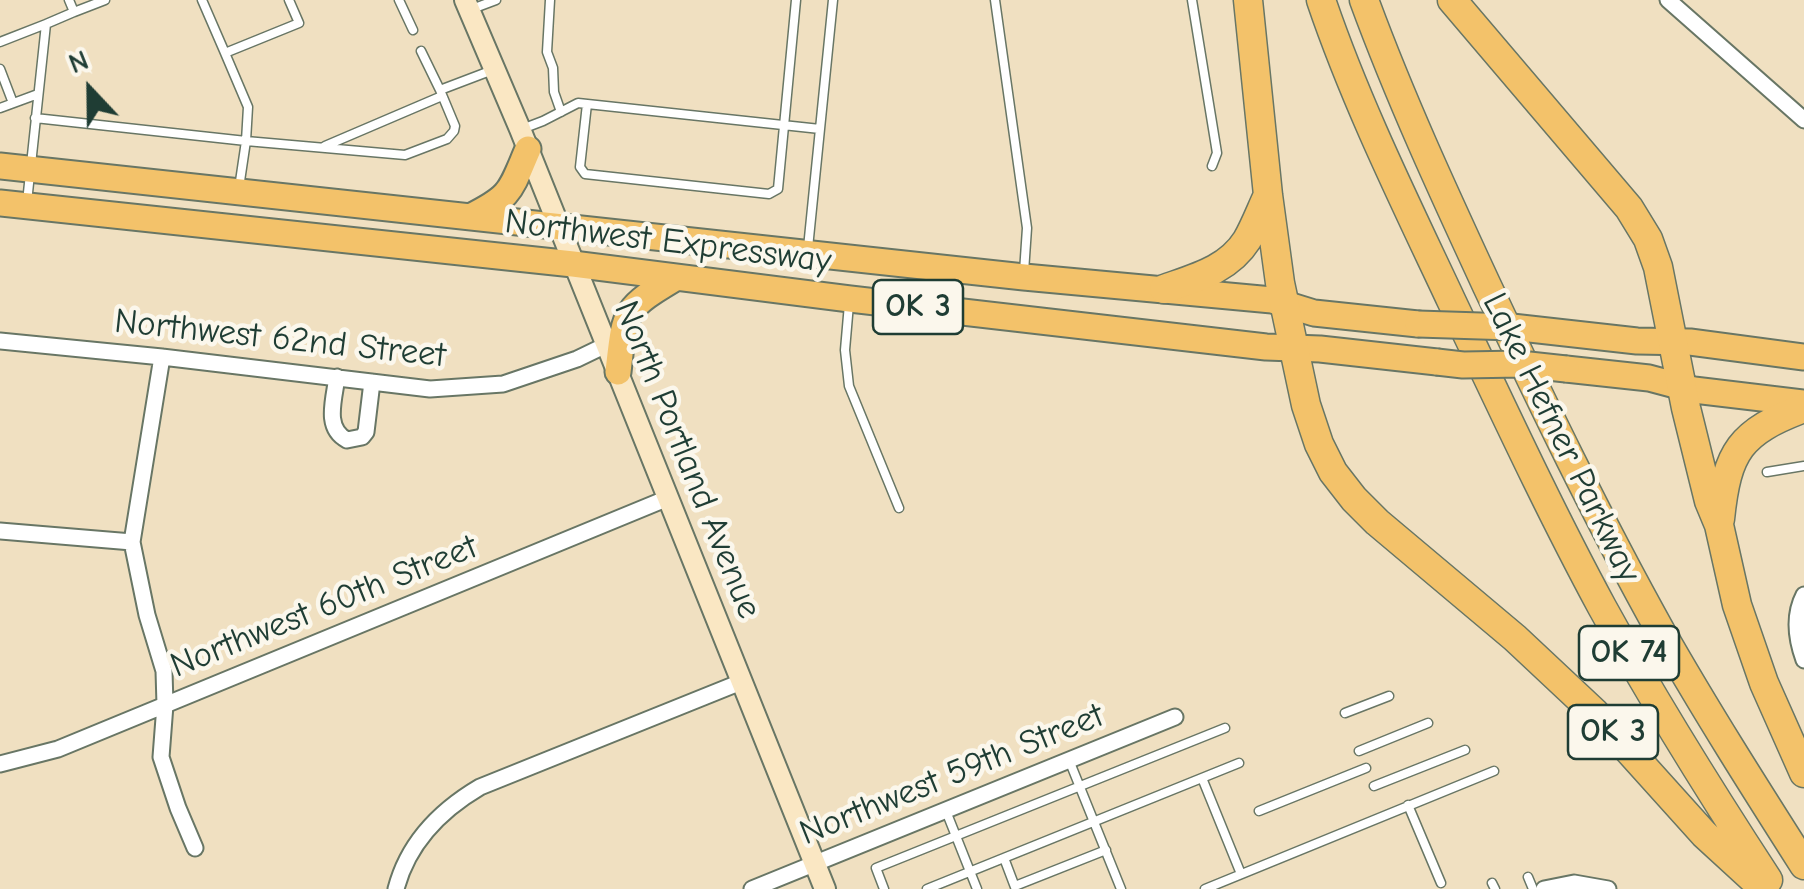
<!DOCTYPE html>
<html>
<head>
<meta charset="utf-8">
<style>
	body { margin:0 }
	#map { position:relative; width:1804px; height:889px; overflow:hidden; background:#f0e0c1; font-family:"Comic Neue",sans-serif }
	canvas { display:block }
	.north { position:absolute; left:40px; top:40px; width:100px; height:100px; -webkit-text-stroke:8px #fbf7ec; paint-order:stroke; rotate:338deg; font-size:28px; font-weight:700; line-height:40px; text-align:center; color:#1f3d34 }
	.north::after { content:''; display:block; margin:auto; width:35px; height:45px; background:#1f3d34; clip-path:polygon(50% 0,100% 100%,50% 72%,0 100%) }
</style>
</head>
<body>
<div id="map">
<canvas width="1804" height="889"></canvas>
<div class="north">N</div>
</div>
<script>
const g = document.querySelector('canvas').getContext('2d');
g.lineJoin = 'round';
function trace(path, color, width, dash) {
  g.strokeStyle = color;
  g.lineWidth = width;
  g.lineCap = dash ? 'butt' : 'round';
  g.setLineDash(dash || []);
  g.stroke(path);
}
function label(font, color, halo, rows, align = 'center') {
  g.font = font + ' "Comic Neue",sans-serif';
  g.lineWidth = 9;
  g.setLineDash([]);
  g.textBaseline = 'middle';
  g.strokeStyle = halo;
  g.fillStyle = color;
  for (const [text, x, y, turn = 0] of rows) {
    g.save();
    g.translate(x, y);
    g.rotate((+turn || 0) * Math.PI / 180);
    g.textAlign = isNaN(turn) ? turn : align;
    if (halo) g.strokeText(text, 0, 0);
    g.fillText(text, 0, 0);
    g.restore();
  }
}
const service = new Path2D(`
	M202,0L225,53
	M399,0L413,30
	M550,0L547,52L553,68L554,92L561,112
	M995,0L1027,228L1024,272
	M1192,0L1217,153L1212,166
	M472,9L496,0
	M74,12L105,0
	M0,42L46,24
	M421,51L440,90
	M0,69L13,103
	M587,104L580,167L585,174L769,194L778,189L796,0
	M0,108L38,94
	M35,118L246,141L248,107L225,53L299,23L289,0
	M522,129L543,121L578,103L820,129
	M325,146L442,96
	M239,188L246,141L405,155L447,139L454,131L455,126L440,90L490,71
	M27,202L46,24L74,12L69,0
	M808,248L833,0
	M849,304L845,350L849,386L899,508
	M1767,472L1804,466
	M1345,713L1389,696
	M1359,751L1428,723
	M1069,760L1121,889
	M1202,778L1241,874
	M1374,786L1465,750
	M1408,805L1441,883
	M946,811L977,889
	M1259,811L1366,768
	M1004,858L1015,887
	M1528,877L1533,889
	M1492,883L1495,889
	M1015,886L1106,850
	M884,889L876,868L1225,728
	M927,889L1239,763
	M1205,889L1494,771`);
const minor = new Path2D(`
	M1668,0L1804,120
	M0,341L162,357L430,389L503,384L577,359L606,345
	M162,357L132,542L147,615L164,671L165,705L161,757L178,808L195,848
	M337,377C334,400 324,428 347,440L362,437L366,432L372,382
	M0,531L132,542
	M1804,595C1793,616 1796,638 1804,660
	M0,764L58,749L668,498
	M396,889C408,843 441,810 480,787L741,682
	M752,889L1175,717
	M1544,889L1574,883L1608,889`);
const secondary = new Path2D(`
	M465,0L520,129L825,889`);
const trunk = new Path2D(`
	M0,166L1024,277L1272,300L1314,313L1418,324
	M0,203L573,264L850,299L1266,347L1320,349L1437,362
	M470,217C512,196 510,191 528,149
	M1512,327L1637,341L1690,342L1804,357
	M1566,369L1649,378L1694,390L1804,403
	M618,372C625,310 623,309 677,277`);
const motorway = new Path2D(`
	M1248,0L1268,195L1280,283L1306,405L1319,444L1333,472L1354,499L1377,522L1515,638L1595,713L1704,834L1764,889
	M1321,0C1356,103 1405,202 1451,300C1500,403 1548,507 1602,607C1653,700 1710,791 1768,880
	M1364,0C1400,98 1443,191 1487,286C1542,403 1598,519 1661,632C1706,711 1755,788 1804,865
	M1452,0L1629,208L1648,239L1658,267L1686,408L1709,501L1719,525L1737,605L1764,683L1804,773
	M1164,289C1195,278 1228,270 1247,240C1255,226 1261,210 1268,195
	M1720,519C1727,451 1740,432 1804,408`);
const trunkBridge = new Path2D(`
	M1418,324L1512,327
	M1437,362L1463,365L1520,364L1566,369`);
const shields = [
	[918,307,90],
	[1629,653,100],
	[1613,732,90]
];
const shieldNames = [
	["OK 3",918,307],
	["OK 74",1629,653],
	["OK 3",1613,732]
];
const streetNames = [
	["Northwest Expressway",668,242,7],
	["Northwest 62nd Street",280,339,6],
	["Lake Hefner Parkway",1561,438,64],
	["North Portland Avenue",687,460,68],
	["Northwest 60th Street",324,607,-22],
	["Northwest 59th Street",952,775,-22]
];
trace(service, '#687665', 11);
trace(minor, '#687665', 19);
trace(secondary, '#687665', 24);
trace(trunk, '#687665', 29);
trace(motorway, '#687665', 31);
trace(service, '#fff', 8);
trace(minor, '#fff', 15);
trace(secondary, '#fae7c3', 20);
trace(trunk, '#f3c26a', 25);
trace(motorway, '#f3c26a', 28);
trace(trunkBridge, '#687665', 29, []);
trace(trunkBridge, '#f3c26a', 25);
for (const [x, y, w] of shields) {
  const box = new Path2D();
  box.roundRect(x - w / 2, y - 27, w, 54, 8);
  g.fillStyle = '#fbf7ec';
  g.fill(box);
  trace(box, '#1f3d34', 2.5);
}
label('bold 32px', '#1f3d34', null, shieldNames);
label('35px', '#1f3d34', '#fbf7ec', streetNames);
</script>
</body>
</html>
